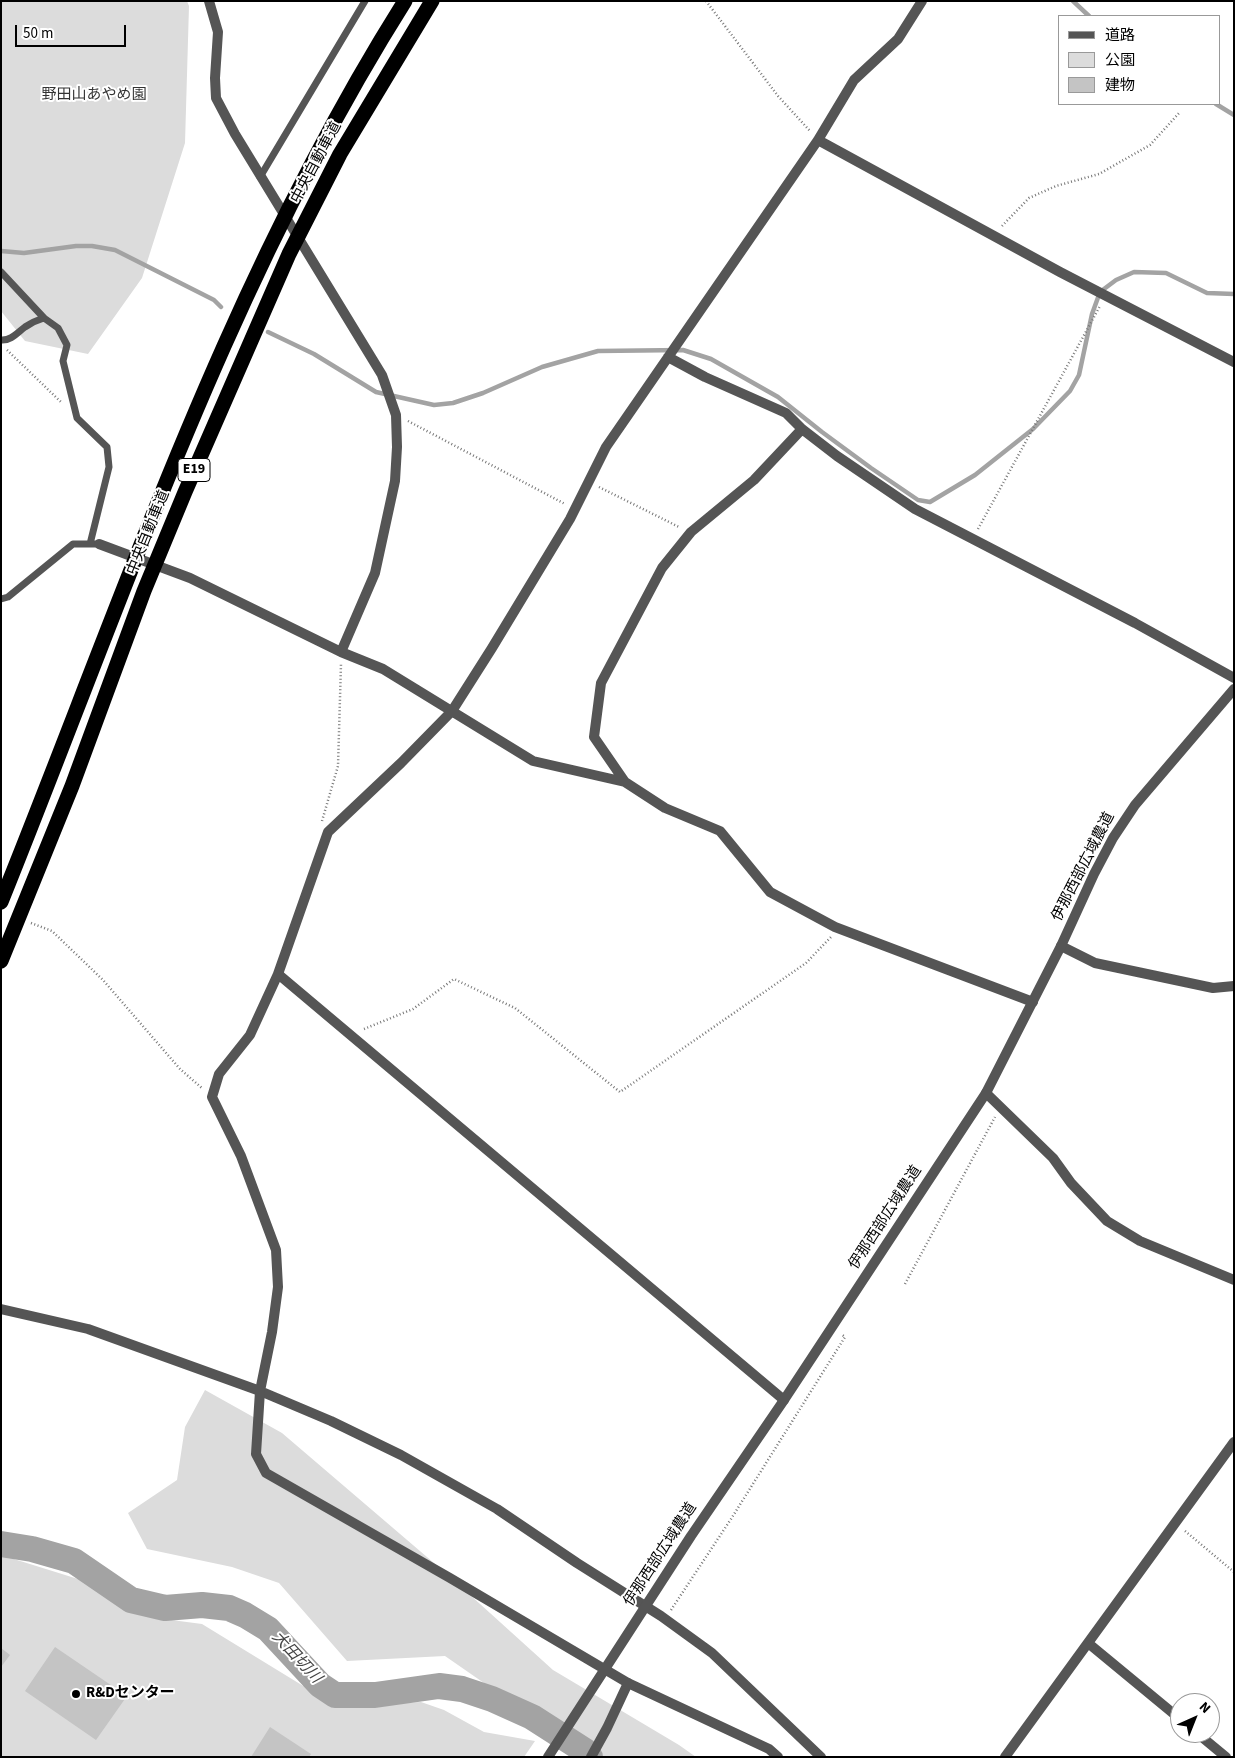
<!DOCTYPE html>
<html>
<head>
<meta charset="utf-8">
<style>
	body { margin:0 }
	#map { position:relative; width:1235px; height:1758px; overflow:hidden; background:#fff; font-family:"Source Sans 3","Noto Sans JP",sans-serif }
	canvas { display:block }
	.frame { position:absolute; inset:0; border:2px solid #000; pointer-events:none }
	.legend { position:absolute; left:1058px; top:15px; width:162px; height:90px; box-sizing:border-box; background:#fff; border:1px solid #999; margin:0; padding:6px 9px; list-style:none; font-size:15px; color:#000 }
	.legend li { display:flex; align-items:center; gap:10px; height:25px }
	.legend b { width:25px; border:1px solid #999 }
	.north { position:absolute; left:1170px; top:1693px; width:50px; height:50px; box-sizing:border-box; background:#fff; border:1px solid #999; border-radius:50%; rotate:44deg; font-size:14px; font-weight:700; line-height:20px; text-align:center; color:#000 }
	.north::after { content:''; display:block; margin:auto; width:18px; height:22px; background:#000; clip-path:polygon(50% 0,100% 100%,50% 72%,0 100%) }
	.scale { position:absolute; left:15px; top:25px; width:111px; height:22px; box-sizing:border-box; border:2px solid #000; border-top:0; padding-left:6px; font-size:15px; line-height:18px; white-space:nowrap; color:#000; -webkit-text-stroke:4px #fff; paint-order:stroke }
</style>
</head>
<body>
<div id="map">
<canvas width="1235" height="1758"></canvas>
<div class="frame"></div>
<ul class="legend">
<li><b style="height:6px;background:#555"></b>道路</li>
<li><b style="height:14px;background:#dcdcdc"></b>公園</li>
<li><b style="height:14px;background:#c4c4c4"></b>建物</li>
</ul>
<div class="north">N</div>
<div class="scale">50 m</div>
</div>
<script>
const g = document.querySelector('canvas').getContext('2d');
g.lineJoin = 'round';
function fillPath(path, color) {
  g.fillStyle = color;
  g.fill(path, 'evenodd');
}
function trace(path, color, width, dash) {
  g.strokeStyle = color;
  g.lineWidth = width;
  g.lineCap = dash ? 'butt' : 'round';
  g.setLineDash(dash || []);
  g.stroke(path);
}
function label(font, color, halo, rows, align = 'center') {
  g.font = font + ' "Source Sans 3","Noto Sans JP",sans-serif';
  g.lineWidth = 4;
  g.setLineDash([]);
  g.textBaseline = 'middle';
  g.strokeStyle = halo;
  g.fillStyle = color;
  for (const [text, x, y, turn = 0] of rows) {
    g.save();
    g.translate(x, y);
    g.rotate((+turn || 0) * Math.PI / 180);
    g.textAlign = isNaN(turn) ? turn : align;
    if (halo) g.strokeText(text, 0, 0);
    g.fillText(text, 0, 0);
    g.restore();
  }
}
const green = new Path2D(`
	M1,1H187L189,6L185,143L142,278L88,354L25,341L1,311Z
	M205,1390L282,1433L448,1575L553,1670L679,1745L696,1757H584L546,1726L445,1656L347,1661L279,1583L232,1567L147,1549L128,1513L177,1480L185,1427Z
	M1,1555L94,1584L131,1607L164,1619L202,1624L336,1706L421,1702L444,1710L484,1732L535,1741L524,1757H1Z`);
const stream = new Path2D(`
	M1073,1L1089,16
	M1216,104L1234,115
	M1,251L24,253L76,246H92L115,250L214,300L221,307
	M268,332L314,354L376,392L434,405L453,403L483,393L542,367L598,351L683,350L711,359L778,397L822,432L871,468L918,500L930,502L975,475L1033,429L1070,391L1079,375L1092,314L1100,292L1116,280L1134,272L1166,273L1207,293L1234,294`);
const river = new Path2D(`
	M1,1544L32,1549L74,1561L131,1600L165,1608L202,1605L229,1608L245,1615L268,1629L320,1685L335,1695H375L439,1686L462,1689L492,1699L532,1717L585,1751L590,1757`);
const building = new Path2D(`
	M55,1647L127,1696L96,1740L25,1691Z
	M1,1648L10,1655L1,1667Z
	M270,1727L311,1754L309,1757H251Z`);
const path = new Path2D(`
	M706,1L778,96L810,131
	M1002,226L1029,198L1056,186L1099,174L1150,145L1180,112
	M7,350L62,403
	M408,421L565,504
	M599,487L679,527
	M978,529L1100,306
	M322,821L338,766L341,664
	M31,923L52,931L103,980L180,1069L203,1089
	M364,1029L413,1009L454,979L515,1008L620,1092L806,963L831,937
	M905,1284L995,1117
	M1185,1531L1234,1572
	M671,1610L731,1519L845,1337L841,1334`);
const service = new Path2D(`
	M260,177L365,1
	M1,272L44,318
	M1,340C11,341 18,332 25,327C31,323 37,320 44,318L58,328L67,345L63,361L77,418L107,447L109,467L90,544
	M1,599L8,597L73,544H95`);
const minor = new Path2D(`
	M209,1L218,32L215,78L216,98L235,134L382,375L396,415L397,447L395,481L375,573L341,652
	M818,140L1060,272L1234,362
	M668,357L705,377L786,413L802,429L837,456L915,509L1135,623L1234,678
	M99,544L190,578L341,652L383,669L533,761L625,782L665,808L720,831L770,892L835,927L1033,1002
	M625,782L594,737L601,683L662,568L691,532L754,480L802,429
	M1061,946L1095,963L1213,988L1234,986
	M278,974L784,1400
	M986,1093L1053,1158L1071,1183L1107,1221L1140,1241L1234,1280
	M1088,1643L1180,1719
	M1197,1733L1226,1757
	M591,1757L607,1728L628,1683
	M821,1757L712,1653L661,1616L577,1563L497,1509L401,1455L331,1421L260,1391L272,1332L278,1287L276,1250L241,1156L212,1097L219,1074L250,1035L278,974L328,832L401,763L452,711L492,648L570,519L606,447L818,140L854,80L898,39L922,1
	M1005,1757L1234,1442`);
const tertiary = new Path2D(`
	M1,1309L88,1329L260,1391L256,1454L266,1473L450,1578L628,1683L769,1749L778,1757
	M548,1757L691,1536L784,1400L986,1093L1061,946L1094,874L1113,838L1135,805L1234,689`);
const motorway = new Path2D(`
	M1,902C124,597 228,281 405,1
	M1,961L72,786L144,591L185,492L289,254L340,154L432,1`);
const markers = [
	[76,1694,5,"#000"]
];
const shields = [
	[194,470,32]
];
const shieldNames = [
	["E19",194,470]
];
const parkNames = [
	["野田山あやめ園",94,96]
];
const streetNames = [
	["中央自動車道",317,163,-62],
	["中央自動車道",149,533,-68],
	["伊那西部広域農道",1084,867,-63],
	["伊那西部広域農道",886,1218,-57],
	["伊那西部広域農道",661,1555,-57]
];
const poiNames = [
	["R&Dセンター",86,1694]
];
const waterNames = [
	["犬田切川",296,1658,47]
];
fillPath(green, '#dcdcdc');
trace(stream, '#a3a3a3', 4.5);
trace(river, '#a3a3a3', 26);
fillPath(building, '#c4c4c4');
trace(path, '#777', 2.5, [1, 2.5]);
trace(service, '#555', 7);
trace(minor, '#555', 10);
trace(tertiary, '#555', 10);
trace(motorway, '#000', 15);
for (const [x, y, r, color] of markers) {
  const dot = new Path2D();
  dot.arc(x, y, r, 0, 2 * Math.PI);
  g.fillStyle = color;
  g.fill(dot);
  trace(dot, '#fff', 2);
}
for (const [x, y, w] of shields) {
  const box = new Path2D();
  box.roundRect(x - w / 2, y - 11.5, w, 23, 4);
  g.fillStyle = '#fff';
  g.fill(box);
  trace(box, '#000', 1);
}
label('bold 14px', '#000', null, shieldNames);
label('15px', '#333', '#fff', parkNames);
label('15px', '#000', '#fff', streetNames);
label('bold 15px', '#000', '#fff', poiNames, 'left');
label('italic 16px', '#444', '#fff', waterNames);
</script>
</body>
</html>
